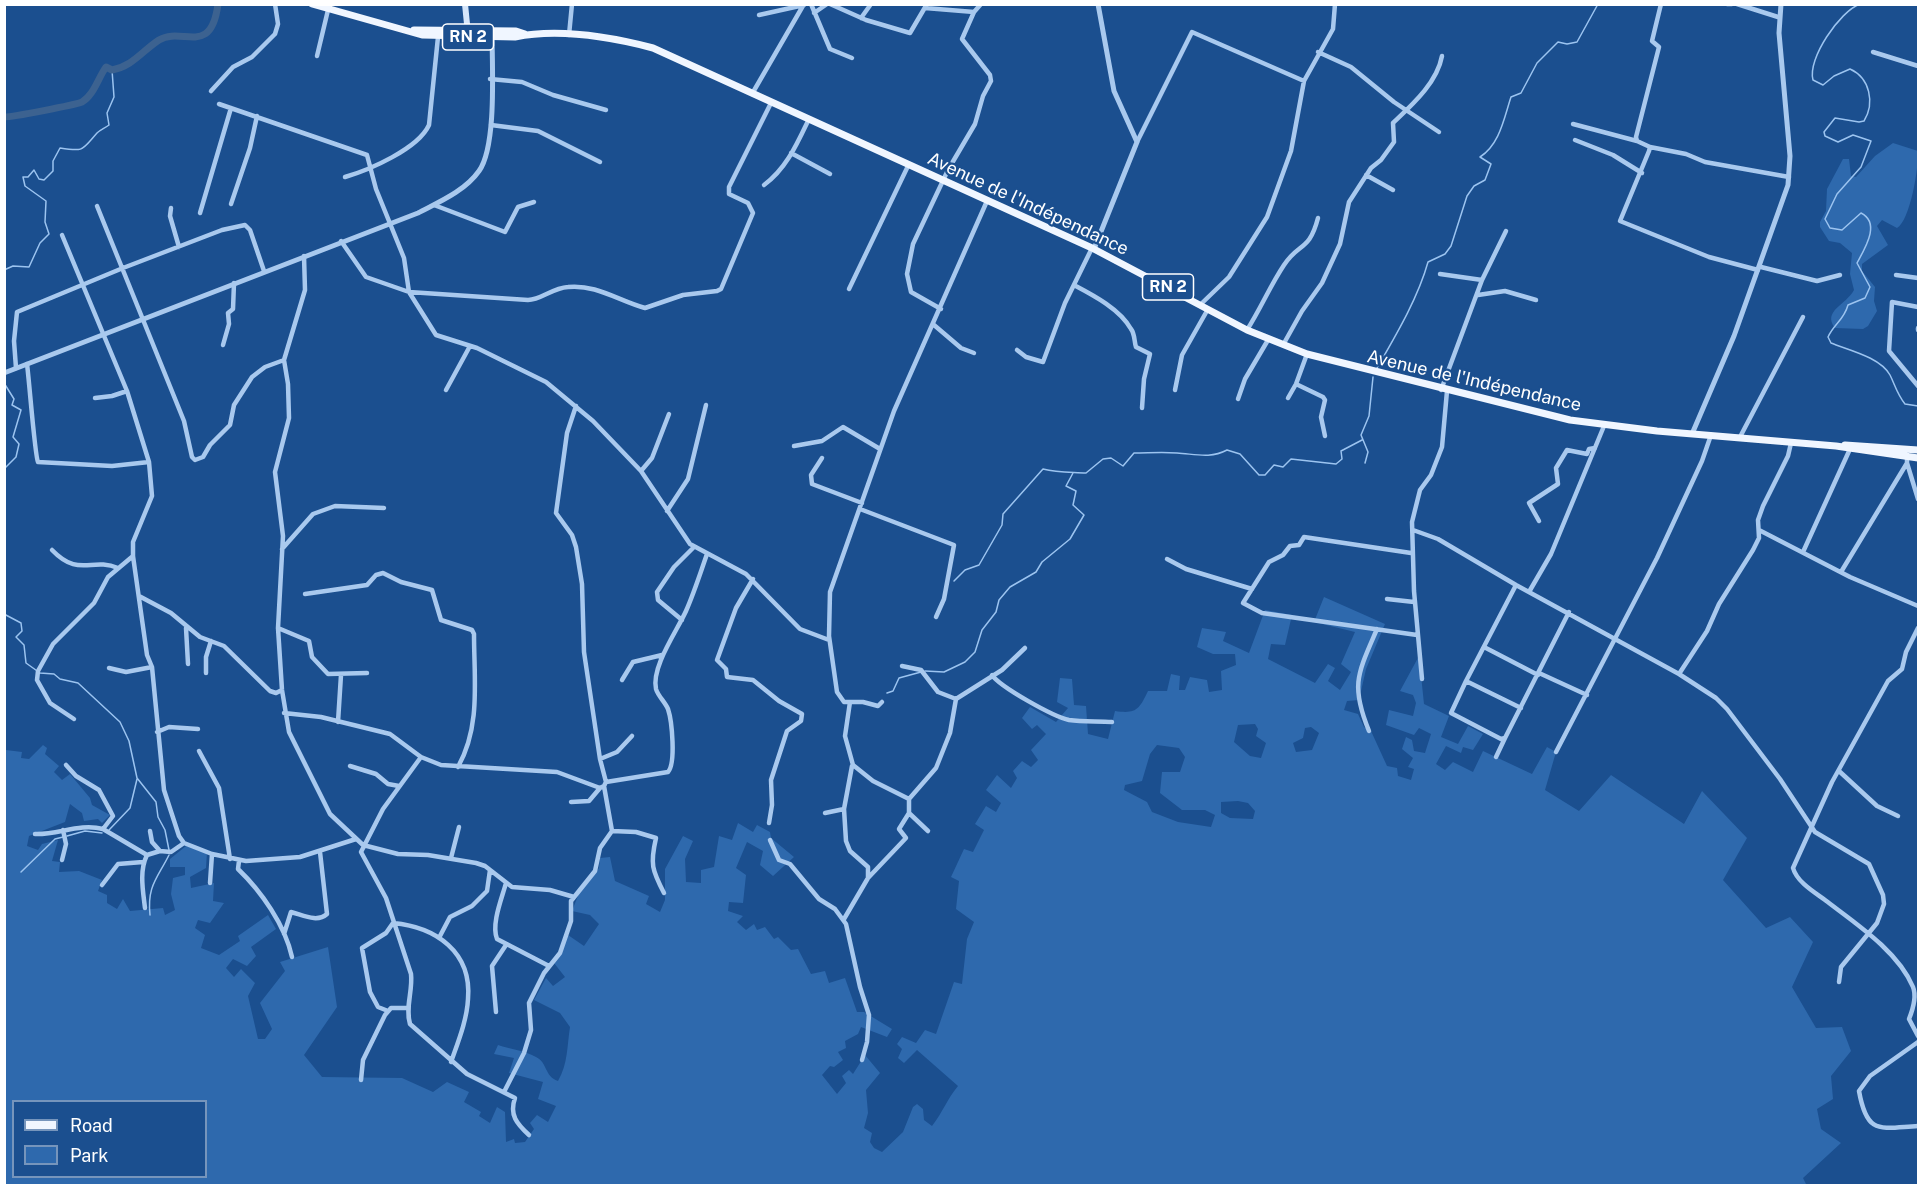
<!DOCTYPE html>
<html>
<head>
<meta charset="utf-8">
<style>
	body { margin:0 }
	#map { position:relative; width:1923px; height:1190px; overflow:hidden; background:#1b4f8f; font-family:"Public Sans",sans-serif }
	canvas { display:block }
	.frame { position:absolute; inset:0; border:6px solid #fff; pointer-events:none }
	.legend { position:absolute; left:12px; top:1100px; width:195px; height:78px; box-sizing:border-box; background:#1b4f8f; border:2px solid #7695bc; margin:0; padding:8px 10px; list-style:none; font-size:18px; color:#fff }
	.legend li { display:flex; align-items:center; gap:12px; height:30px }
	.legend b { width:30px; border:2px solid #7695bc }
</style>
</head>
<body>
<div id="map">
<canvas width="1923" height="1190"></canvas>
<div class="frame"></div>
<ul class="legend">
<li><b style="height:8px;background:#f0f6ff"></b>Road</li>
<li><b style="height:16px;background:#2e69ad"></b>Park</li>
</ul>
</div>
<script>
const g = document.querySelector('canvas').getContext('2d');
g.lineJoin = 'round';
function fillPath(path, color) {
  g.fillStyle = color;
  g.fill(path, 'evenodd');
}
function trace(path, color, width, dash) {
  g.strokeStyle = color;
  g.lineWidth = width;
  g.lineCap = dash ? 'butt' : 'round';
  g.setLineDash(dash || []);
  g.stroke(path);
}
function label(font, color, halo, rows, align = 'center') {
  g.font = font + ' "Public Sans",sans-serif';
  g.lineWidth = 4.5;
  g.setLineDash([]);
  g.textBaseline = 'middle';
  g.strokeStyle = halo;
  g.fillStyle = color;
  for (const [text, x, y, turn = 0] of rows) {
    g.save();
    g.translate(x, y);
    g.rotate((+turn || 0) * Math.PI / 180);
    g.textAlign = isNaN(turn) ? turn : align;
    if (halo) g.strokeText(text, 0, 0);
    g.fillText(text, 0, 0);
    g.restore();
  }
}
const green = new Path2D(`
	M1893,143L1918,151C1919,167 1910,221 1897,228L1882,220L1877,226L1888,245L1862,264V271L1875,287L1874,301L1877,311L1868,326L1863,329L1835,328C1822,311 1846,305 1854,290L1850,274L1852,253L1840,243L1829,241L1820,227V222L1826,211L1827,189L1843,159H1849L1851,176L1856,177L1875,156Z
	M1324,597L1385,624L1366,669L1359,700L1347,701L1344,710L1358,714L1364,727L1371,731L1387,766L1397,768L1398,776L1411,780L1414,769L1408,767L1413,758L1402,749L1406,737L1412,740L1414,751L1425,753L1431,734L1419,728L1414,735L1386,725L1389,710L1413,716L1416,703L1413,695L1400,691L1419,656L1424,704L1449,716L1441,737L1458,744L1468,726L1483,734L1473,750L1463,747L1461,753L1446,746L1436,764L1445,770L1453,762L1473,772L1483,751L1532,774L1547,747L1556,752L1545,790L1579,811L1611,775L1684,824L1702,791L1747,838L1723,880L1766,928L1790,917L1813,942L1792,987L1816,1028L1842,1027L1851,1051L1831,1076L1833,1099L1817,1109L1821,1129L1841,1143L1803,1178L1807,1186L5,1185L4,747L6,750L22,752L21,758L29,759L43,745L47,748L45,754L59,766L54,772L62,780L70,774L90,798L92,805L110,815L102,823L98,819L84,821L82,813L70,804L65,822L29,836L27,846L38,850L42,844L58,840L52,861L60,862L59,872L79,871L102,880L98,891L107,895V903L117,909L123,899L130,911L163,908L165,915L175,910L171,894L173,878L185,875V867H170V859L186,846L207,852L206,868L190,877L191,888L214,883L213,901L224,903L210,923L198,920L195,928L205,935L201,948L219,955L240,941L238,936L268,915L276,929L251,947L256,956L247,966L233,959L226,968L234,977L241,969L255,983L248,996L258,1039H265L272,1029L260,1003L285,971L280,962L328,947L337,1007L304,1055L322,1077L402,1078L433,1092L447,1082L469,1092L464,1102L481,1112L479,1116L490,1123L497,1107L505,1112L506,1142L514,1139L515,1143L525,1142L534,1129L530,1123L537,1115L548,1122L556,1106L538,1099L543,1082L509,1073L514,1058L494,1054L498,1045C510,1049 526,1051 536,1057C548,1063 544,1076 558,1081C568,1064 567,1046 570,1027L560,1013L534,1000L546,978L553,986L565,977L554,963L568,935L584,946L599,924L590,915L572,911L579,893L599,868L600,858L610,857L615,881L649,896L646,904L660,912L665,900V869L683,836L693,841L685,859L686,882L701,883V870L714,867L719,836L732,840L738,823L753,832L757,825L770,832L771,838L794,857L773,876L760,865L763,851L747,842L736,868L746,875L743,903L729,902L728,911L743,916L737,922L746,930L754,924L757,930L765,927L774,939L778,937L791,950L798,949L811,974L825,971L829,983L845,978L857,1012H864L892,1029L887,1037L861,1027L858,1034L845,1041L846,1048L838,1052L843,1060L834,1067L830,1066L822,1075L837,1094L846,1083L842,1076L849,1070L853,1074L865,1055L880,1073L866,1090L868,1113L864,1128L872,1133L870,1142L874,1148L882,1152L903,1132L913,1107L917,1104L923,1109L924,1120L932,1126C943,1112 947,1099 958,1086L917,1050L904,1063L898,1058L902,1049L897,1044L902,1037L916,1043L925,1030L936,1034L954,982L962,984L967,939L974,922L956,909L959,881L951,877L964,849L973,852L984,830L975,824L986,806L996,812L1001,803L986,790L997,775L1011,788L1017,778L1013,771L1022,761L1031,767L1038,760L1031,750L1046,734L1037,725L1032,729L1022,718L1030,707L1056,722L1068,708L1057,702L1060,678L1072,679L1074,705L1086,706L1088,734L1108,739L1115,711C1136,714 1139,710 1148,691H1167L1171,674L1180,676L1179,690H1185L1190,677L1207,680L1209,692L1222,690L1221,671L1236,665L1235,654H1213L1197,647L1202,628L1226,632L1223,641L1249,653L1265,610L1292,615L1285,645L1271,644L1268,659L1315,683L1328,664L1335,668L1328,681L1340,690L1351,672L1341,664L1355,632L1314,622ZM1255,724L1258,729L1256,736L1266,743L1261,758L1250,756L1234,742L1238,725ZM1311,727L1319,733L1312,750L1296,752L1293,743L1303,738L1305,728ZM1157,745L1179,748L1185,757L1180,772H1162L1160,793L1182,810H1205L1215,815L1211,827L1178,822L1152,812L1147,802L1124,790L1125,785L1142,781L1150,754ZM1238,801L1248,803L1255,811L1253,819L1230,818L1221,813V802ZM14,1102H206V1176H14Z`);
const stream = new Path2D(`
	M1860,4C1840,11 1807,59 1813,80L1823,85L1834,76L1850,69C1870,78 1875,103 1864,121L1859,122L1835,118L1824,132L1825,136L1838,142L1853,135L1871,141L1861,167L1837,194L1825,219L1830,228L1842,230L1861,213C1881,223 1865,248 1857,263L1870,287L1865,298L1848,305C1844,320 1834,324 1828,337L1831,343C1848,350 1880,357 1890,375C1895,385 1897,394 1905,404L1918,406
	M4,270L13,266L29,267L40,243L49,234L45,222L46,201L25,186L23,177H28L34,170L39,179L44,180L53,171V161L60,148C85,152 82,150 97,133C100,130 105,128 109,125L107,113L114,97L112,70
	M1377,368C1396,335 1418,298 1428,262L1445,254L1451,246L1467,196L1474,186L1485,180L1491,164L1480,157C1500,144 1504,118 1511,97L1521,93L1537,63L1558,42L1567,44L1577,42L1598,4
	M4,383L14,399L12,405L21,410L13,437L19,444L16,457L4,469
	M1365,463L1368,452L1361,435L1369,416L1373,377
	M954,581L965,570L979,565L1002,525L1003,514L1043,469C1058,473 1072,472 1086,473L1103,459L1111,458L1123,466L1134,453C1148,453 1162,452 1177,453C1195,454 1210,459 1227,450L1240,454L1259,475H1265L1274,465L1283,467L1291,459L1336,464L1342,459L1341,451L1362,440
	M4,614L21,623L22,631L16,637L24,645L26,663L40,673L54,674L60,679L78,683L120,722L129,741L137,778L156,802L158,817L165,830L169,850
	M925,671L944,672L965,662L975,652L982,630L996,612L999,600L1010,587L1036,572L1042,562L1070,539L1084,515L1073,505L1076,491L1066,486L1073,473
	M887,693L893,691L899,678L921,672
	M1918,723V733
	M109,830L130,808L137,779
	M67,836L85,831L102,833
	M21,872L55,839L63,837
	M150,915C147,886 157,879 169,855`);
const river = new Path2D(`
	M4,117C14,117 74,105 82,102C94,95 98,78 106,67L112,70C133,66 142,51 159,40C182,26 211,58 218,4`);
const minor = new Path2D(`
	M811,4L830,49L852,58
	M830,4L866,20L910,33L927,4
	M1661,4L1652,41L1659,47L1636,137L1637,141L1650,147L1649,151L1620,221L1709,257L1758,270
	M1727,4H1732
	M1737,4L1778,17
	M925,8L974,12
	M814,13L827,4
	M759,15L804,5
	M861,18L871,4
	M569,35L572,4
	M1318,52L1351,67L1394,102L1439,132
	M1873,52L1918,66
	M317,56L328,10
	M490,79L522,82L553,95L606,110
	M211,91L233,67L252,57L275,34L278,24L275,4
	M752,94L804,4
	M219,104L367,155L376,189L404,258L409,292L436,335L477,348L546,382L593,421L641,471L690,544L746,574L800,629L829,640
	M1573,124L1637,141
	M491,125L538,131L600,162
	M1575,140L1613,155L1642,173
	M1137,142L1192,32L1304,81
	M1650,147L1686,154L1705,162L1789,177
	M791,153L830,174
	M1366,175L1393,190
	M345,177C369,170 418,149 429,125L438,37
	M764,185C786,169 797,144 808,121
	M231,204L250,148L257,116
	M434,205L505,232L518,207L534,202
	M97,206L184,421L192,457L195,460L203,457L210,445L230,425L234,405L252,377L265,367L284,360
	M171,208L170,216L179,247
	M200,213L231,108
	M62,235L127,391L149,462L152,496L133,542V556L147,655L152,667L164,790L179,836L184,843L212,854L246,861L300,857L356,839
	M341,241L366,277L409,292L528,300C541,300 552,288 568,287C596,284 619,301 645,308L683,295L717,291L721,289L753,213L748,203L729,194V187L771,103
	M304,256L305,290L284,360L288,384L289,418L275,472L283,536L278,628L282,690L289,732L330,814L363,845L398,854L428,855L476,863L485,866L512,887L550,890L574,897
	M1761,267L1817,281L1840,275
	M1440,274L1482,280
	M1896,275L1918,278
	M1074,285C1093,295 1120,309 1131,329C1135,334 1134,341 1136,347L1150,354L1144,379L1142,408
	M849,289L908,166
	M1478,295L1505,291L1536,300
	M1200,305L1229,277L1267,217L1291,151L1304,81L1333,29L1335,4
	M1918,307L1892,302L1889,351L1918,386
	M941,309L911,292L907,274L913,244L948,170L975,124L983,96L991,81L990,75L962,39L974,12L981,4
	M934,325L961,348L974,353
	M1247,330C1261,308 1270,286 1284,265C1299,242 1309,252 1318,218
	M1918,330V328
	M223,345L229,324L228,313L233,309L234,283
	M1283,345L1302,311L1322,283L1340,244L1349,202L1371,168L1381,160L1394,142L1393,123C1412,105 1437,83 1442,56
	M1017,350L1026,357L1043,362L1065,303L1092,248
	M27,364C29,378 35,457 38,462L112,466L149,462
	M16,368L14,341L17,312L123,268L222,230L245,225L250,230L264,271
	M1296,384L1323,397L1325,400L1321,417L1325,436
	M446,390L470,346
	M1175,390L1182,355L1208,309
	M1441,390L1482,280L1506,231
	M95,398L112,396L127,391
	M1288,398L1296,384L1307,354
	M1238,399L1245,379L1268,340
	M1740,437L1803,317
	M794,446L822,441L843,427L880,449
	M822,458L811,475L812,484L862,503
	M1907,463L1918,499
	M641,471L652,458L669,414
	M860,509L954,545L944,599L936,617
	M667,511L688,479L706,405
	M1539,521L1529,503L1558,484L1556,468L1567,450L1587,454L1589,449L1595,448
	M1413,530L1438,539L1516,585L1679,674L1716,698L1727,709L1780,779L1815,832L1869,864L1883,895L1884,904L1877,923L1841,967L1839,982
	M1759,530L1850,577L1918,606
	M282,549L313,514L335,506L384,508
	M52,550C79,578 91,557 118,568
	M1803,552L1850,449
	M1411,553L1304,537L1299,545L1290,546L1283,555L1269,562L1243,603L1262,613L1417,635
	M1167,559L1186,569L1252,589
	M1841,572L1907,463V456
	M753,579L736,608L717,660L726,669L727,677L753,680L779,701L802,714L801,721L787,731L771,780L772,805L769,823
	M1516,585L1466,681L1521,708
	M1529,592L1551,554L1604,426
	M305,594L367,585L376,575L383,573L401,582L432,590L441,620L472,630L474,634C474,680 481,726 458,767
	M139,596L171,613L200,637L224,646L270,691L276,693L282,690
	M1387,599L1414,602
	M682,620L658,600L657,592L674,567L694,547
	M186,628L188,664
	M278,628L309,641L312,657L328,674L367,673
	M1918,628L1906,652L1902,669L1888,681L1832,782L1793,868C1797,882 1814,892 1825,900C1855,923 1898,951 1913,987C1917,997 1913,1009 1909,1019L1918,1036
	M1484,647L1538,675
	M902,666L921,670L938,692L956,699
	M109,668L126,672L152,667
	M206,673V657L211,641
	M1539,673L1587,695
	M1679,674L1707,631L1719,604L1753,550L1759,538L1758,520L1763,506L1788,456L1791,443
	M992,675C1000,687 1054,717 1069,720C1083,722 1098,721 1112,722
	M1422,679L1414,591L1412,522L1420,490L1431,475L1442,447L1447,391
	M622,680L633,662L662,655
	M1466,681L1451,713L1501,739L1505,738L1569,612
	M850,702H863L878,706L882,702
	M284,713L321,717L390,734L421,757L441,765L557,772L600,788L604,786
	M74,719L50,703L37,680L38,671L53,644L94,603L108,577L133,556
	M338,722L341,675
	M1369,731C1350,685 1358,673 1377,629
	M157,732L169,727L198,729
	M199,751L219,788L230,859
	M1556,752L1657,558L1702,461L1711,435
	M421,757L383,809L361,852L386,898L411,974C413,991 405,1007 410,1024L467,1074L515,1098C509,1115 517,1124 529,1135
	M1496,757L1505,738
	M600,759L617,752L632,736
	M350,766L376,774L388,784L399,786
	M852,766L844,809L846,841L850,851L868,867V878
	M1839,771L1877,806L1898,816
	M606,782L668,772C676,763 672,721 668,709C665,702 658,696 656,689C651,667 677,631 686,611C694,593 700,574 707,554
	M909,799L873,781L853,765L845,736L850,702H844L837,692L829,636L830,592L894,411L987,201
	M571,802L589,801L600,788
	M825,813L844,809
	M103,829L147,855
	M150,831L152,842L160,851
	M612,831L636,832L656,838C650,864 652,870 664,893
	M928,831L909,813V799L936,768L950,733L956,699L1002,670L1025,648
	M35,834C58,835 79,823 103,829L113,816L99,790L76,776L66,765
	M770,840L779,860L790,864L819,899L835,909L846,924L860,987L869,1015L867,1042L862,1060
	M451,858L459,827
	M62,860L66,844L63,830
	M239,861L238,869C261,891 285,925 292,957
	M210,883L212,854
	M506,883C502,898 491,924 497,939L549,966
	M102,885L118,864L143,862
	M145,908C143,891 139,871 147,855L160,851L171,852L184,843
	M844,919L868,878L906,838L899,829L909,813
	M284,934L291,912C303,915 317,923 327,914L320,852
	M440,936L450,917L472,906L487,891L490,870
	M388,1011L378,1007L370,992L362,948L386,933L393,923C436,927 472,952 468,999C467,1020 458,1042 451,1062
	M496,1012L492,966L506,945
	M1918,1042L1870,1076L1859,1091C1867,1136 1880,1128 1918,1126
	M361,1080L363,1060L385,1015L391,1008H408
	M504,1092L524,1053L531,1030L529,1003L544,973L560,953L571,921V901L595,871L600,848L612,831L604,786L606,782L600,759L584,652L582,584L576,547L572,535L556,513L567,433L576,406`);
const tertiary = new Path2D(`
	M1094,249L1137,142L1114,91L1098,4
	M4,373L418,213C439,202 465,191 479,171C497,146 492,66 492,33
	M1692,434L1734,336L1788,185L1790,156L1779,33L1781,4`);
const secondary = new Path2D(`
	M465,4L468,34`);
const primary = new Path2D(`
	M312,4L422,35L515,37C559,28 611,37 653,48L1092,248L1247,330L1307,354L1570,420L1657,431L1836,446L1918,458
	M414,30L516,31L525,34
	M1845,445L1918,450`);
const shields = [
	[468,37,51],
	[1168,287,51]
];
const shieldNames = [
	["RN 2",468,37],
	["RN 2",1168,287]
];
const streetNames = [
	["Avenue de l'Indépendance",1028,204,25],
	["Avenue de l'Indépendance",1474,381,13]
];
fillPath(green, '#2e69ad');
trace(stream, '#9cc4f0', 1.5);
trace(river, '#3c6290', 7);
trace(minor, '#a9c9ee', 4.5);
trace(tertiary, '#a9c9ee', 5);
trace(secondary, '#d6e6fa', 6);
trace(primary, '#f0f6ff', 7);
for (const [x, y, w] of shields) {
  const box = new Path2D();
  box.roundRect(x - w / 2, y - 13, w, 26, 4.5);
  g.fillStyle = '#1b4f8f';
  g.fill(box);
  trace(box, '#fff', 1.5);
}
label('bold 16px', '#fff', null, shieldNames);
label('18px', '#fff', '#1b4f8f', streetNames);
</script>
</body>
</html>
